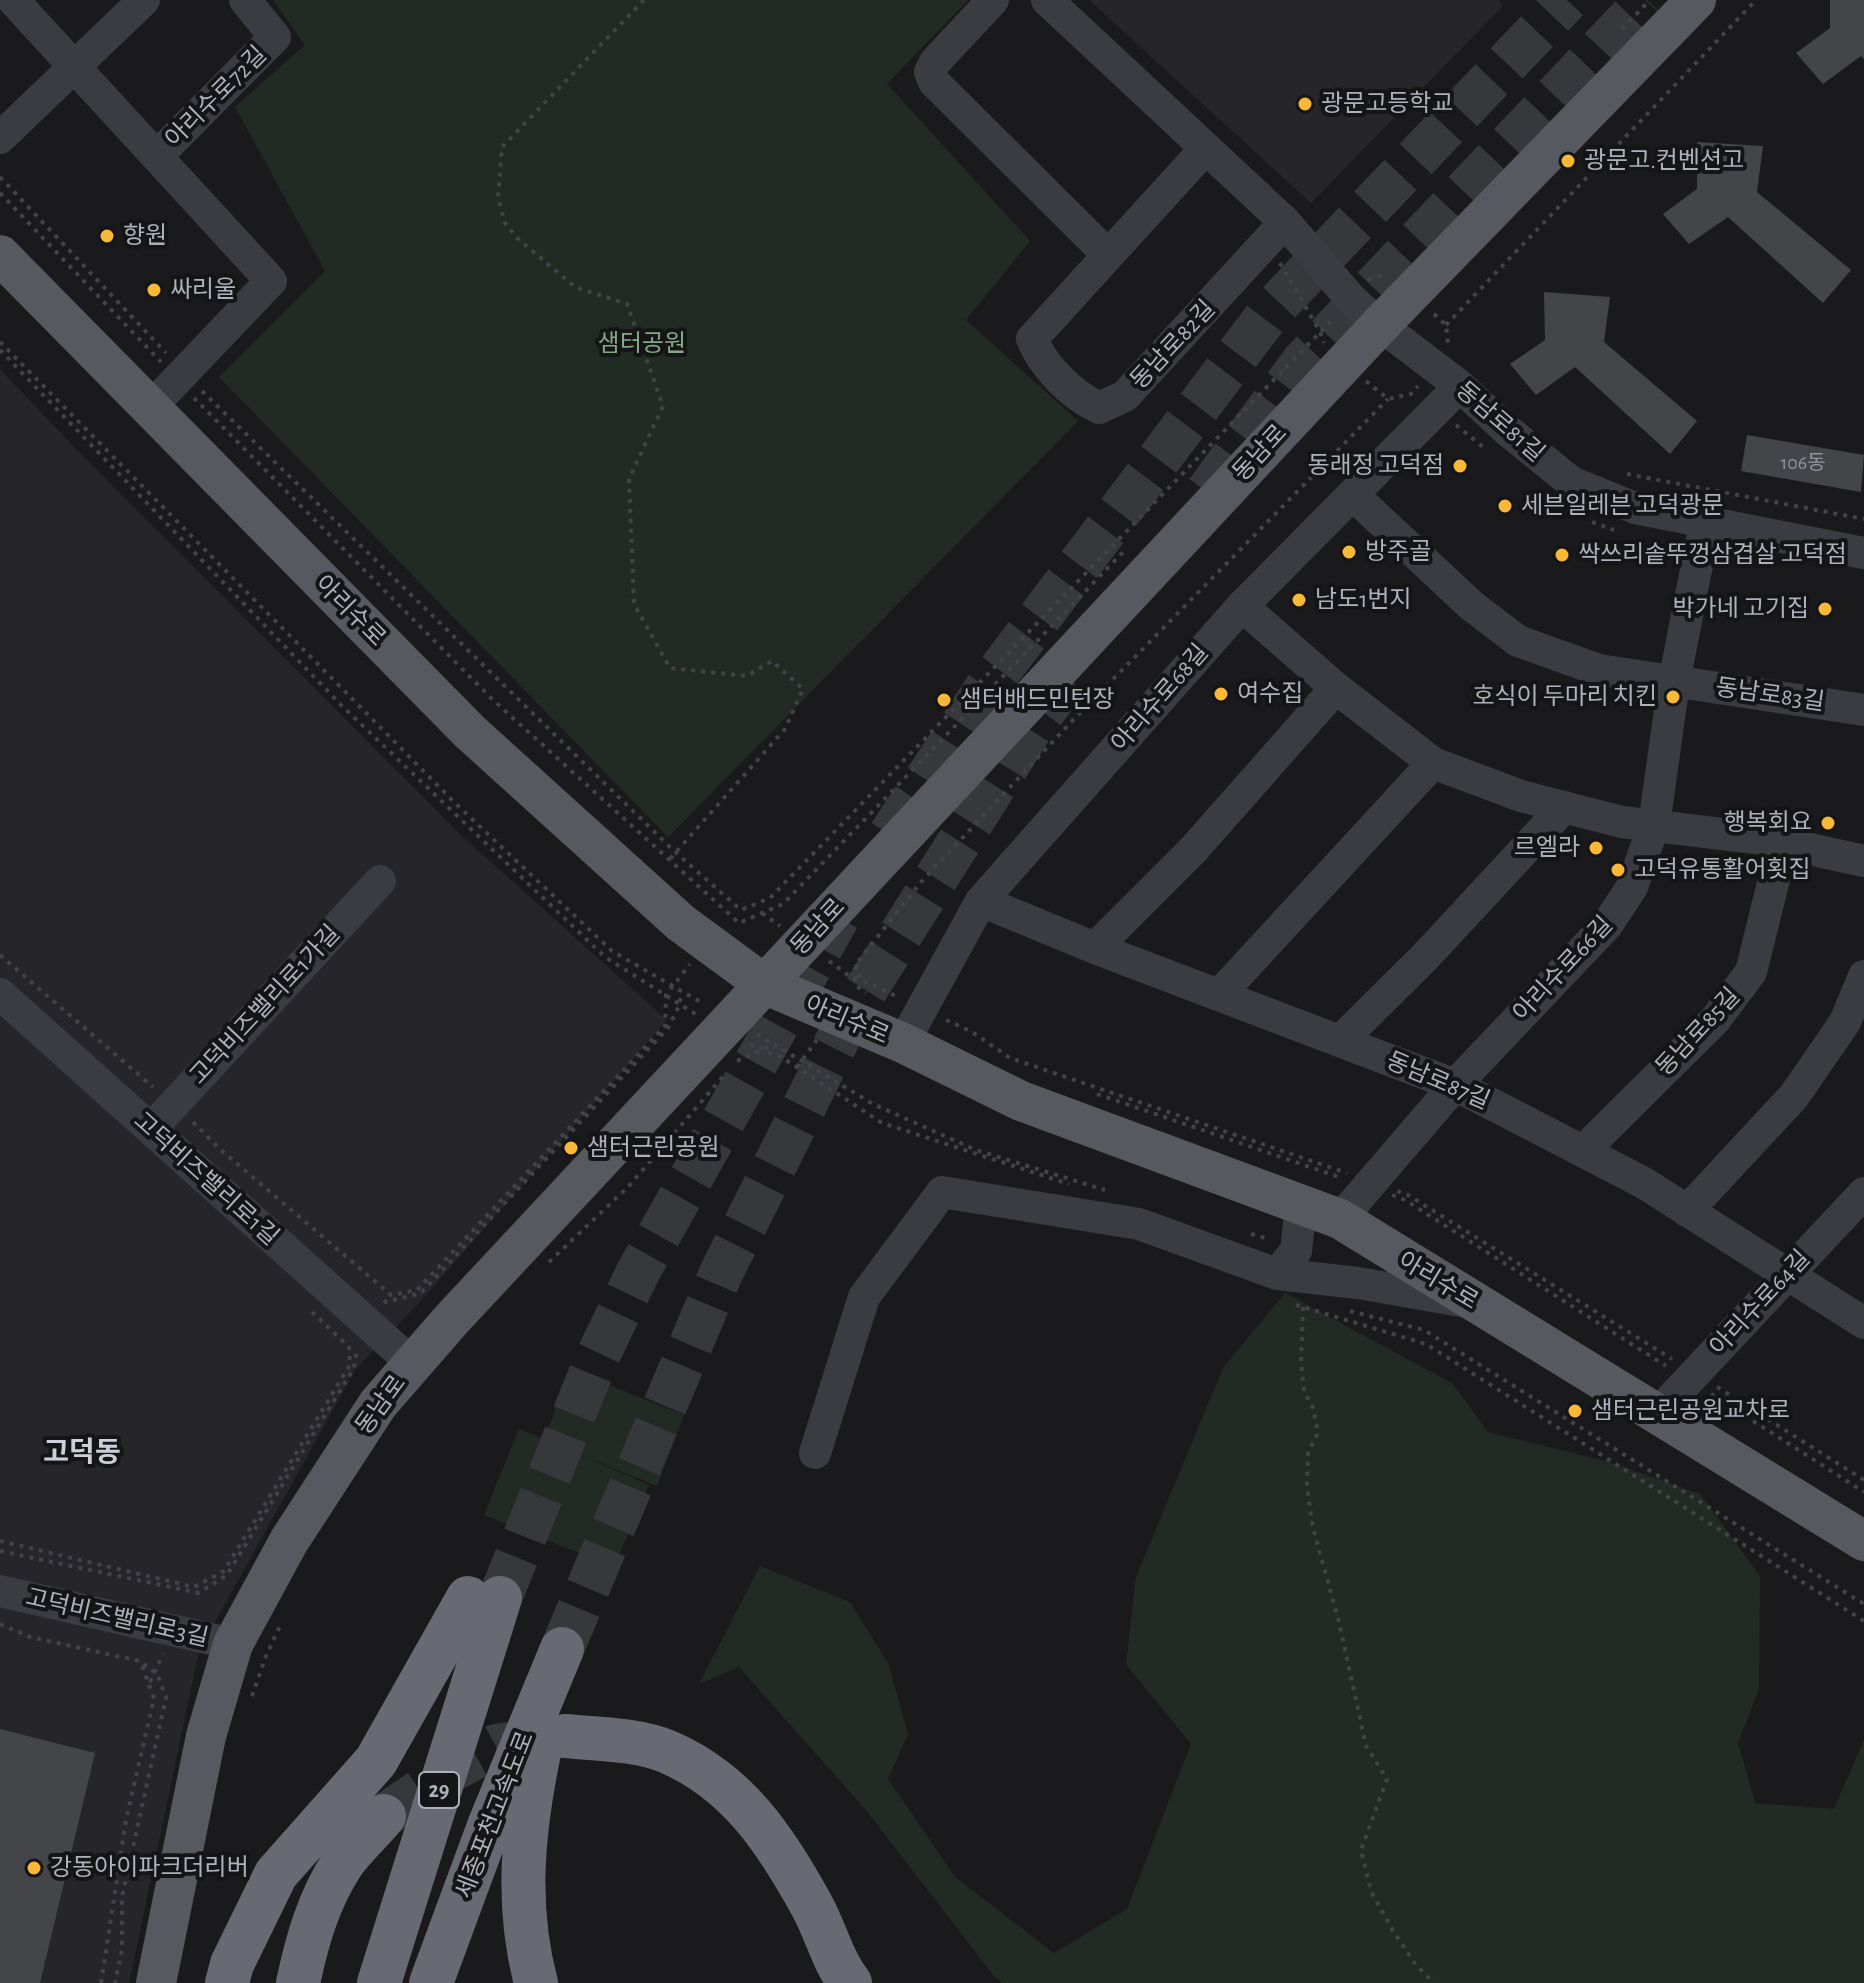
<!DOCTYPE html>
<html>
<head>
<meta charset="utf-8">
<style>
	body { margin:0 }
	canvas { display:block; background:#1a1a1c }
</style>
</head>
<body>
<canvas width="1864" height="1983"></canvas>
<script>
const g = document.querySelector('canvas').getContext('2d');
g.lineJoin = 'round';
function fillPath(path, color) {
  g.fillStyle = color;
  g.fill(path, 'evenodd');
}
function trace(path, color, width, dash) {
  g.strokeStyle = color;
  g.lineWidth = width;
  g.lineCap = dash ? 'butt' : 'round';
  g.setLineDash(dash || []);
  g.stroke(path);
}
function label(font, color, halo, rows, align = 'center') {
  g.font = font + ' "Alegreya Sans","Noto Sans KR",sans-serif';
  g.lineWidth = 8;
  g.setLineDash([]);
  g.textBaseline = 'middle';
  g.strokeStyle = halo;
  g.fillStyle = color;
  for (const [text, x, y, turn = 0] of rows) {
    g.save();
    g.translate(x, y);
    g.rotate((+turn || 0) * Math.PI / 180);
    g.textAlign = isNaN(turn) ? turn : align;
    if (halo) g.strokeText(text, 0, 0);
    g.fillText(text, 0, 0);
    g.restore();
  }
}
const built = new Path2D(`
	M1089,0H1498L1503,6L1311,203Z
	M0,369L76,449L463,837L667,1020L418,1304L355,1370L199,1651L129,1983H0Z`);
const green = new Path2D(`
	M273,0H968L887,84L1030,241L966,320L1078,421L668,837L219,377L325,271L235,107L305,45Z
	M1285,1293L1452,1383L1488,1432L1609,1462L1700,1494L1760,1576L1759,1689L1738,1743L1755,1803L1834,1809L1864,1740V1983H1002L993,1975L866,1810L739,1667L699,1684L760,1566L850,1602L888,1663L908,1734L888,1779L955,1877L1054,1953L1127,1909L1191,1744L1126,1664L1136,1577L1223,1368Z
	M571,1370L684,1415L657,1486L578,1454L649,1485L614,1567L484,1515L519,1429L544,1439Z`);
const building = new Path2D(`
	M1830,0H1864V59L1861,56L1823,84L1796,53L1830,28Z
	M1697,142L1763,146L1757,192L1851,270L1823,303L1728,217L1689,244L1663,214L1697,189Z
	M1544,292L1610,297L1604,342L1697,421L1670,454L1575,367L1536,395L1510,364L1545,340Z
	M1747,435L1864,455L1861,492L1741,471Z
	M0,1729L95,1753L40,1983H0Z`);
const highwayTunnel = new Path2D(`
	M1207,492L1303,362L1647,0
	M890,835L985,690L1269,313L1567,0
	M500,1598L596,1360L638,1272L838,917
	M562,1649L721,1273L851,1013L1031,728L1068,679
	M384,1816L450,1771L496,1746L558,1737`);
const path = new Path2D(`
	M644,0L502,147L498,198L505,223L517,238L575,287L627,304L663,406L629,479L634,604L670,668L747,676L772,661L803,689L785,729L669,860
	M1622,29L1650,0
	M0,177L166,353
	M0,193L161,362
	M1280,263L1320,332L1324,343
	M1368,280L1386,274
	M1434,314L1446,325L1448,344
	M1446,325L1756,0
	M0,342L455,803L612,951L704,1004
	M0,350L341,705L605,957L697,1015
	M1366,381L1388,399L1411,394L1418,386
	M202,391L674,851L741,910L770,898L1333,319
	M194,398L491,698L739,923L783,904L1126,549
	M1456,425L1483,447
	M1627,474L1864,519
	M1592,522L1614,530
	M762,913L780,926
	M0,955L153,1087
	M829,961L855,980V985L866,993
	M856,964L860,979L898,997
	M855,980L856,964L921,882L1075,718L1388,399
	M946,1020L972,1032L1010,1058L1347,1173
	M757,1034L873,1104L976,1150L1105,1190
	M750,1044L783,1058L882,1123L1069,1184
	M737,1061L773,1045
	M797,1067L817,1040
	M1097,1094L1342,1178
	M193,1122L221,1150L391,1295L417,1290L665,1026L666,995L690,964
	M1397,1191L1408,1195L1672,1359
	M1392,1195L1405,1200L1666,1366
	M1251,1234L1265,1238V1242
	M549,1262L629,1186L726,1073
	M384,1300L386,1302L421,1293L668,1028L680,1004V990
	M1296,1305L1426,1344L1864,1621
	M1303,1307L1301,1363L1304,1391L1313,1408L1318,1433L1308,1453L1307,1487L1313,1528L1339,1622L1366,1746L1387,1779L1361,1850L1371,1891L1393,1931L1416,1965L1434,1983
	M1350,1311L1424,1330L1864,1604
	M1717,1387L1864,1480
	M1711,1394L1864,1492
	M0,1541L194,1587L224,1571L350,1365L349,1347L311,1311
	M0,1551L199,1593L227,1575L354,1368L357,1350
	M0,1624L30,1637L140,1661L157,1674L166,1697L122,1897V1949L115,1983
	M150,1682L163,1654
	M252,1696L266,1656L280,1626
	M101,1983L126,1820L154,1698L141,1663`);
const minor = new Path2D(`
	M13,0L271,281L149,409
	M993,0L935,62L930,72L934,82L1108,255
	M1047,0L1285,222L1351,299L1380,325L1460,386L1507,430L1571,482L1635,508L1864,553
	M0,138L144,0
	M1206,148L1032,339C1044,368 1071,394 1099,408L1125,396L1285,222
	M157,156L275,37L245,0
	M1353,495L1472,606L1518,641L1599,670L1864,710
	M1242,606L1336,688L1433,763L1521,796L1622,822L1764,839L1864,861
	M981,901L1095,948L1455,1085L1644,1183L1864,1323
	M1095,948L1193,850L1336,688
	M0,994L412,1363
	M1220,994L1433,763
	M1340,1041L1425,957L1564,807
	M903,1043L981,901L1242,606L1460,386
	M151,1129L380,881
	M1583,1151L1715,1020L1751,972L1783,843
	M1687,1211L1794,1096L1845,1022L1864,976
	M1340,1219L1455,1085L1607,925L1632,887L1654,825L1674,682L1705,524
	M1277,1274L1296,1251L1301,1205
	M1657,1414L1864,1193
	M815,1453L864,1297L942,1192L1139,1224L1277,1274L1358,1283L1467,1302
	M0,1591L233,1644`);
const major = new Path2D(`
	M0,255L470,732L681,923L764,984L903,1043L1021,1101L1340,1219L1864,1541
	M156,1983L206,1736L233,1644L289,1541L378,1404L452,1319L1380,325L1696,0`);
const highway = new Path2D(`
	M565,1736C596,1739 639,1739 668,1752C738,1782 777,1842 812,1906C826,1931 832,1960 850,1983
	M227,1983L232,1964L276,1874L376,1761L468,1598
	M298,1983C307,1941 318,1901 342,1864C354,1847 371,1832 384,1816
	M379,1983L500,1598
	M431,1983L489,1826L562,1649
	M536,1983C515,1904 523,1828 540,1748`);
const markers = [
	[1305,104,8,"#f9b936"],
	[1568,161,8,"#f9b936"],
	[107,236,8,"#f9b936"],
	[154,290,8,"#f9b936"],
	[1460,466,8,"#f9b936"],
	[1505,506,8,"#f9b936"],
	[1349,552,8,"#f9b936"],
	[1562,555,8,"#f9b936"],
	[1299,600,8,"#f9b936"],
	[1825,609,8,"#f9b936"],
	[1221,694,8,"#f9b936"],
	[1673,697,8,"#f9b936"],
	[944,700,8,"#f9b936"],
	[1828,823,8,"#f9b936"],
	[1596,848,8,"#f9b936"],
	[1618,870,8,"#f9b936"],
	[571,1148,8,"#f9b936"],
	[1575,1411,8,"#f9b936"],
	[34,1868,8,"#f9b936"]
];
const numberNames = [
	["106동",1803,463]
];
const shields = [
	[439,1790,40]
];
const shieldNames = [
	["29",439,1790]
];
const streetNames = [
	["아리수로72길",216,97,-45],
	["동남로82길",1173,345,-47],
	["동남로81길",1500,422,41],
	["동남로",1260,453,-47],
	["아리수로",350,611,45],
	["동남로83길",1770,695,8],
	["아리수로68길",1160,698,-49],
	["동남로",818,927,-47],
	["아리수로66길",1563,969,-47],
	["고덕비즈밸리로1가길",265,1005,-47],
	["아리수로",847,1020,23],
	["동남로85길",1698,1032,-47],
	["동남로87길",1438,1081,23],
	["고덕비즈밸리로1길",206,1179,42],
	["아리수로",1438,1281,31],
	["아리수로64길",1760,1303,-47],
	["동남로",381,1405,-54],
	["고덕비즈밸리로3길",117,1618,13],
	["세종포천고속도로",495,1815,-69]
];
const poiNames = [
	["광문고등학교",1321,104],
	["광문고.컨벤션고",1584,161],
	["향원",123,236],
	["싸리울",170,290],
	["동래정 고덕점",1444,466,"right"],
	["세븐일레븐 고덕광문",1521,506],
	["방주골",1365,552],
	["싹쓰리솥뚜껑삼겹살 고덕점",1578,555],
	["남도1번지",1315,600],
	["박가네 고기집",1809,609,"right"],
	["여수집",1237,694],
	["호식이 두마리 치킨",1657,697,"right"],
	["샘터배드민턴장",960,700],
	["행복회요",1812,823,"right"],
	["르엘라",1580,848,"right"],
	["고덕유통활어횟집",1634,870],
	["샘터근린공원",587,1148],
	["샘터근린공원교차로",1591,1411],
	["강동아이파크더리버",50,1868]
];
const parkNames = [
	["샘터공원",642,344]
];
const quarterNames = [
	["고덕동",82,1453]
];
fillPath(built, '#26262a');
fillPath(green, '#212b23');
fillPath(building, '#444549');
trace(highwayTunnel, '#37383c', 44, [44, 22]);
trace(path, '#414349', 4, [4, 6]);
trace(minor, '#3b3c42', 32);
trace(major, '#575961', 40);
trace(highway, '#676a73', 44);
for (const [x, y, r, color] of markers) {
  const dot = new Path2D();
  dot.arc(x, y, r, 0, 2 * Math.PI);
  g.fillStyle = color;
  g.fill(dot);
  trace(dot, '#151517', 3);
}
label('20px', '#92969f', null, numberNames);
for (const [x, y, w] of shields) {
  const box = new Path2D();
  box.roundRect(x - w / 2, y - 18, w, 36, 6);
  g.fillStyle = '#151517';
  g.fill(box);
  trace(box, '#acb1bc', 2);
}
label('bold 22px', '#acb1bc', null, shieldNames);
label('24px', '#acb1bc', '#151517', streetNames);
label('24px', '#acb1bc', '#151517', poiNames, 'left');
label('24px', '#83a885', '#151517', parkNames);
label('bold 28px', '#cdd0d8', '#151517', quarterNames);
</script>
</body>
</html>
